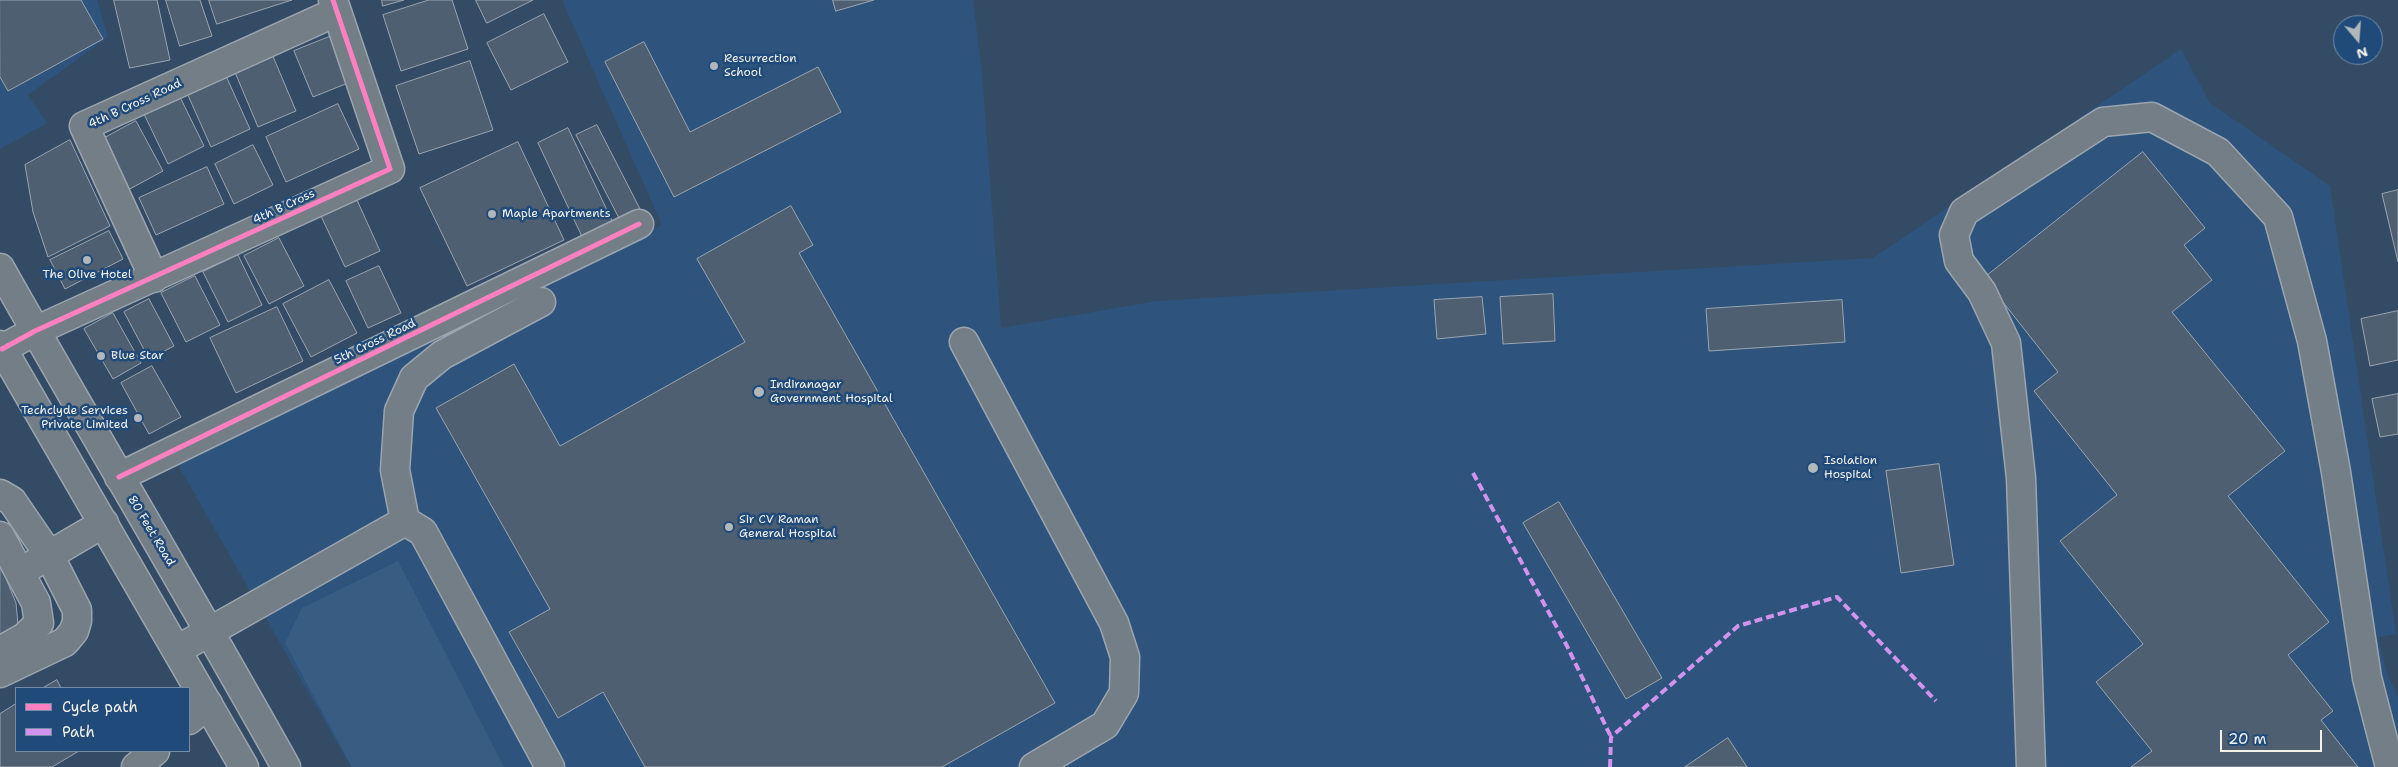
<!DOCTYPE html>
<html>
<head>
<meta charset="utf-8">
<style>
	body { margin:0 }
	#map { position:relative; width:2398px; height:767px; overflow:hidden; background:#344b65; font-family:"Shantell Sans",sans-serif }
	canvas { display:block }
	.legend { position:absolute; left:15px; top:687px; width:175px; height:65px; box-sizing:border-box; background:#1f4a7a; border:1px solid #748da6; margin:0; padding:6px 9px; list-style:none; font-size:15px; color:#f4f1e8 }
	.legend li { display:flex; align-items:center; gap:10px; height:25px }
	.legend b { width:25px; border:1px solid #748da6 }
	.north { position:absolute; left:2333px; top:15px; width:50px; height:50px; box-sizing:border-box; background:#1f4a7a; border:1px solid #748da6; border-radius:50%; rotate:162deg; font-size:14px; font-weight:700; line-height:20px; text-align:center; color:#f4f1e8 }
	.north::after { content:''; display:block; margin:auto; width:18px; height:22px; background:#b1b7ba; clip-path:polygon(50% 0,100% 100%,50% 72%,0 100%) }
	.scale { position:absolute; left:2220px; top:730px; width:102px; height:22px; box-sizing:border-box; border:2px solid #f4f1e8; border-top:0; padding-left:6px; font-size:15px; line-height:18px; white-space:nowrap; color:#f4f1e8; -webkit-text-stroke:4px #1f4a7a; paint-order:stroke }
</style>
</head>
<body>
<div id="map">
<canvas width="2398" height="767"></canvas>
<ul class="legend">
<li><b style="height:6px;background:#ff80c0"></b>Cycle path</li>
<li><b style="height:6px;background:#d193ec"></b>Path</li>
</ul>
<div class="north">N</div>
<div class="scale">20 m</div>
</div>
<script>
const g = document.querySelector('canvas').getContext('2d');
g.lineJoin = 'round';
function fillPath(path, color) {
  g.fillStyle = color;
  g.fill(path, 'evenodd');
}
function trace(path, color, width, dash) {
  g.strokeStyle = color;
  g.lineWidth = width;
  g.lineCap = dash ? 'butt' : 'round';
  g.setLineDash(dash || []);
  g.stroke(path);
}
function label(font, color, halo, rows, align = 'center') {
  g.font = font + ' "Shantell Sans",sans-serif';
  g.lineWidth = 5;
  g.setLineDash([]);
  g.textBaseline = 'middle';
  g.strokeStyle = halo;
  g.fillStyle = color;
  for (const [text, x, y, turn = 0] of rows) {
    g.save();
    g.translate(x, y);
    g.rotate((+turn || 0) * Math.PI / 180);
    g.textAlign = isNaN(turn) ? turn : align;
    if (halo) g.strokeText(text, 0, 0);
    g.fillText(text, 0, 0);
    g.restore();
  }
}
const built = new Path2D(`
	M0,0H97L108,37L28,95L47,123L0,149Z
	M562,0H973L982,74L1001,328L1157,301L1873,258L2181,49L2210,103L2330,186L2396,634L2378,637L2387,674L2398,697V767H351L173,456L662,225Z`);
const green = new Path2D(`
	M398,561L504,767H352L285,643L302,608Z`);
const building = new Path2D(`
	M0,0H81L103,39L8,91L0,77Z
	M114,0H157L170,60L130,68Z
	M166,0H200L212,36L180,46Z
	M209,0H292L217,24Z
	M382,0H404L383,6Z
	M429,0H452L468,49L401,71L383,15Z
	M476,0H533L487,23Z
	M833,0H874L836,11Z
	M544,14L568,62L511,90L487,43Z
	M334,35L353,81L313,97L294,51Z
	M644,42L690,132L818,67L841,112L674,197L605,62Z
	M272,54L296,111L258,127L234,70Z
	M470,61L493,130L419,154L396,86Z
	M226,76L250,129L211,147L187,93Z
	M180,97L204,146L168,164L144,114Z
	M338,104L359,149L286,182L266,137Z
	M136,121L163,171L126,191L99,141Z
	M597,125L640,209L620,220L576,135Z
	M568,128L616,229L585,243L538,143Z
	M70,140L110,226L48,257L33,212L25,165Z
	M518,142L564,240L467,286L420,188Z
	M253,145L273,185L234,204L215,164Z
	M2143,152L2205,228L2184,245L2212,280L2172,312L2285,451L2228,496L2329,622L2288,655L2333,711L2321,720L2358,767H2131L2152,751L2096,682L2143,644L2060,541L2117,495L2034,391L2058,372L1984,278Z
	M207,167L224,204L156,235L139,198Z
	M2398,190V262L2382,194Z
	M357,200L380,251L345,267L321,216Z
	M791,206L813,245L799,253L1055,703L942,767H645L603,692L558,718L509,632L550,609L436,408L514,364L560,446L745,342L697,259Z
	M109,231L123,259L65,289L50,260Z
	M279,238L304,286L269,304L244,256Z
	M238,255L262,305L228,322L203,272Z
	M379,266L401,313L368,328L346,281Z
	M195,276L220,325L186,342L161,293Z
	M329,280L357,333L311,357L283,304Z
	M1553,294L1555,341L1503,344L1500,297Z
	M1482,297L1486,334L1437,339L1434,300Z
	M149,299L174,346L149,359L124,312Z
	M1842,300L1845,342L1709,351L1706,309Z
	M277,307L303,361L236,393L210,338Z
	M2398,311V360L2370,366L2361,319Z
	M113,313L141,363L113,379L84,329Z
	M152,366L181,417L149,434L121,383Z
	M2398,394V434L2380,437L2372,399Z
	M1939,464L1954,565L1901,573L1886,471Z
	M1559,502L1662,678L1626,699L1523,523Z
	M0,564L16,603L18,625L0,640Z
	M57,680L61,688H43Z
	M16,704V751H79L52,767H0V714Z
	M1728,738L1747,767H1685Z`);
const minor = new Path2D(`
	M154,278L84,126L336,12
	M541,302L442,355L414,378L399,411L395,470L405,521L423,532L550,767
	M964,342L1114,623L1125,657L1124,693L1105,725L1034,767
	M2,349L35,331L390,169L333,0
	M119,477L639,224
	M0,494L12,501L49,555L77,610V621L74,631L65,642L0,673
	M0,536L36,603L39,623L25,637L0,651
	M34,564L104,523
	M177,650L405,521
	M189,720L208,704
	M136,767L155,751
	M2031,767L2021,478L2006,343L1982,292L1959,261L1954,235L1964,212L2103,122L2152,117L2218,152L2278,217L2312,341L2336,472L2367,678L2390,767`);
const major = new Path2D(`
	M0,268C94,435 193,600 286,767
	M0,345L244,767`);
const quiet = new Path2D(`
	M1473,473L1567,646L1611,737
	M1610,767L1611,737L1738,626L1837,597L1936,701`);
const cycleway = new Path2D(`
	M2,349L35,331L390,169L333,0
	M119,477L639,224`);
const markers = [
	[714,66,5,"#b1b7ba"],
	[492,214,5,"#b1b7ba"],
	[87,260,5,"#b1b7ba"],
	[101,356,5,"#b1b7ba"],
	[759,392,6,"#b1b7ba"],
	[138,418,5,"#b1b7ba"],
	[1813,468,6,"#b1b7ba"],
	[729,527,5,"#b1b7ba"]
];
const poiNames = [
	["Resurrection",724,59],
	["School",724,73],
	["Maple Apartments",502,214],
	["The Olive Hotel",87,275,"center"],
	["Blue Star",111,356],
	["Indiranagar",770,385],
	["Government Hospital",770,399],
	["Techclyde Services",128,411,"right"],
	["Private Limited",128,425,"right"],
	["Isolation",1824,461],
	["Hospital",1824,475],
	["Sir CV Raman",739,520],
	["General Hospital",739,534]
];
const streetNames = [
	["4th B Cross Road",135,104,-25],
	["4th B Cross",284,207,-25],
	["5th Cross Road",375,342,-26],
	["80 Feet Road",151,531,59]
];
fillPath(built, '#2e547d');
fillPath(green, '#395c83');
fillPath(building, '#4e5f72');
trace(building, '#9ba5af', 1);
trace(minor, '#9ba5af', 31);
trace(major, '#9ba5af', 31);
trace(minor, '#737e87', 28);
trace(major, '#737e87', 28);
trace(quiet, '#d193ec', 4, [8, 4]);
trace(cycleway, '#ff80c0', 5);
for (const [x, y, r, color] of markers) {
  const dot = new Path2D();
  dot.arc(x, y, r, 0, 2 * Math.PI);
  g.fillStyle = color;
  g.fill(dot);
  trace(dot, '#1f4a7a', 2);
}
label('12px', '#f4f1e8', '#1f4a7a', poiNames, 'left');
label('12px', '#f4f1e8', '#1f4a7a', streetNames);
</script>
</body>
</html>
